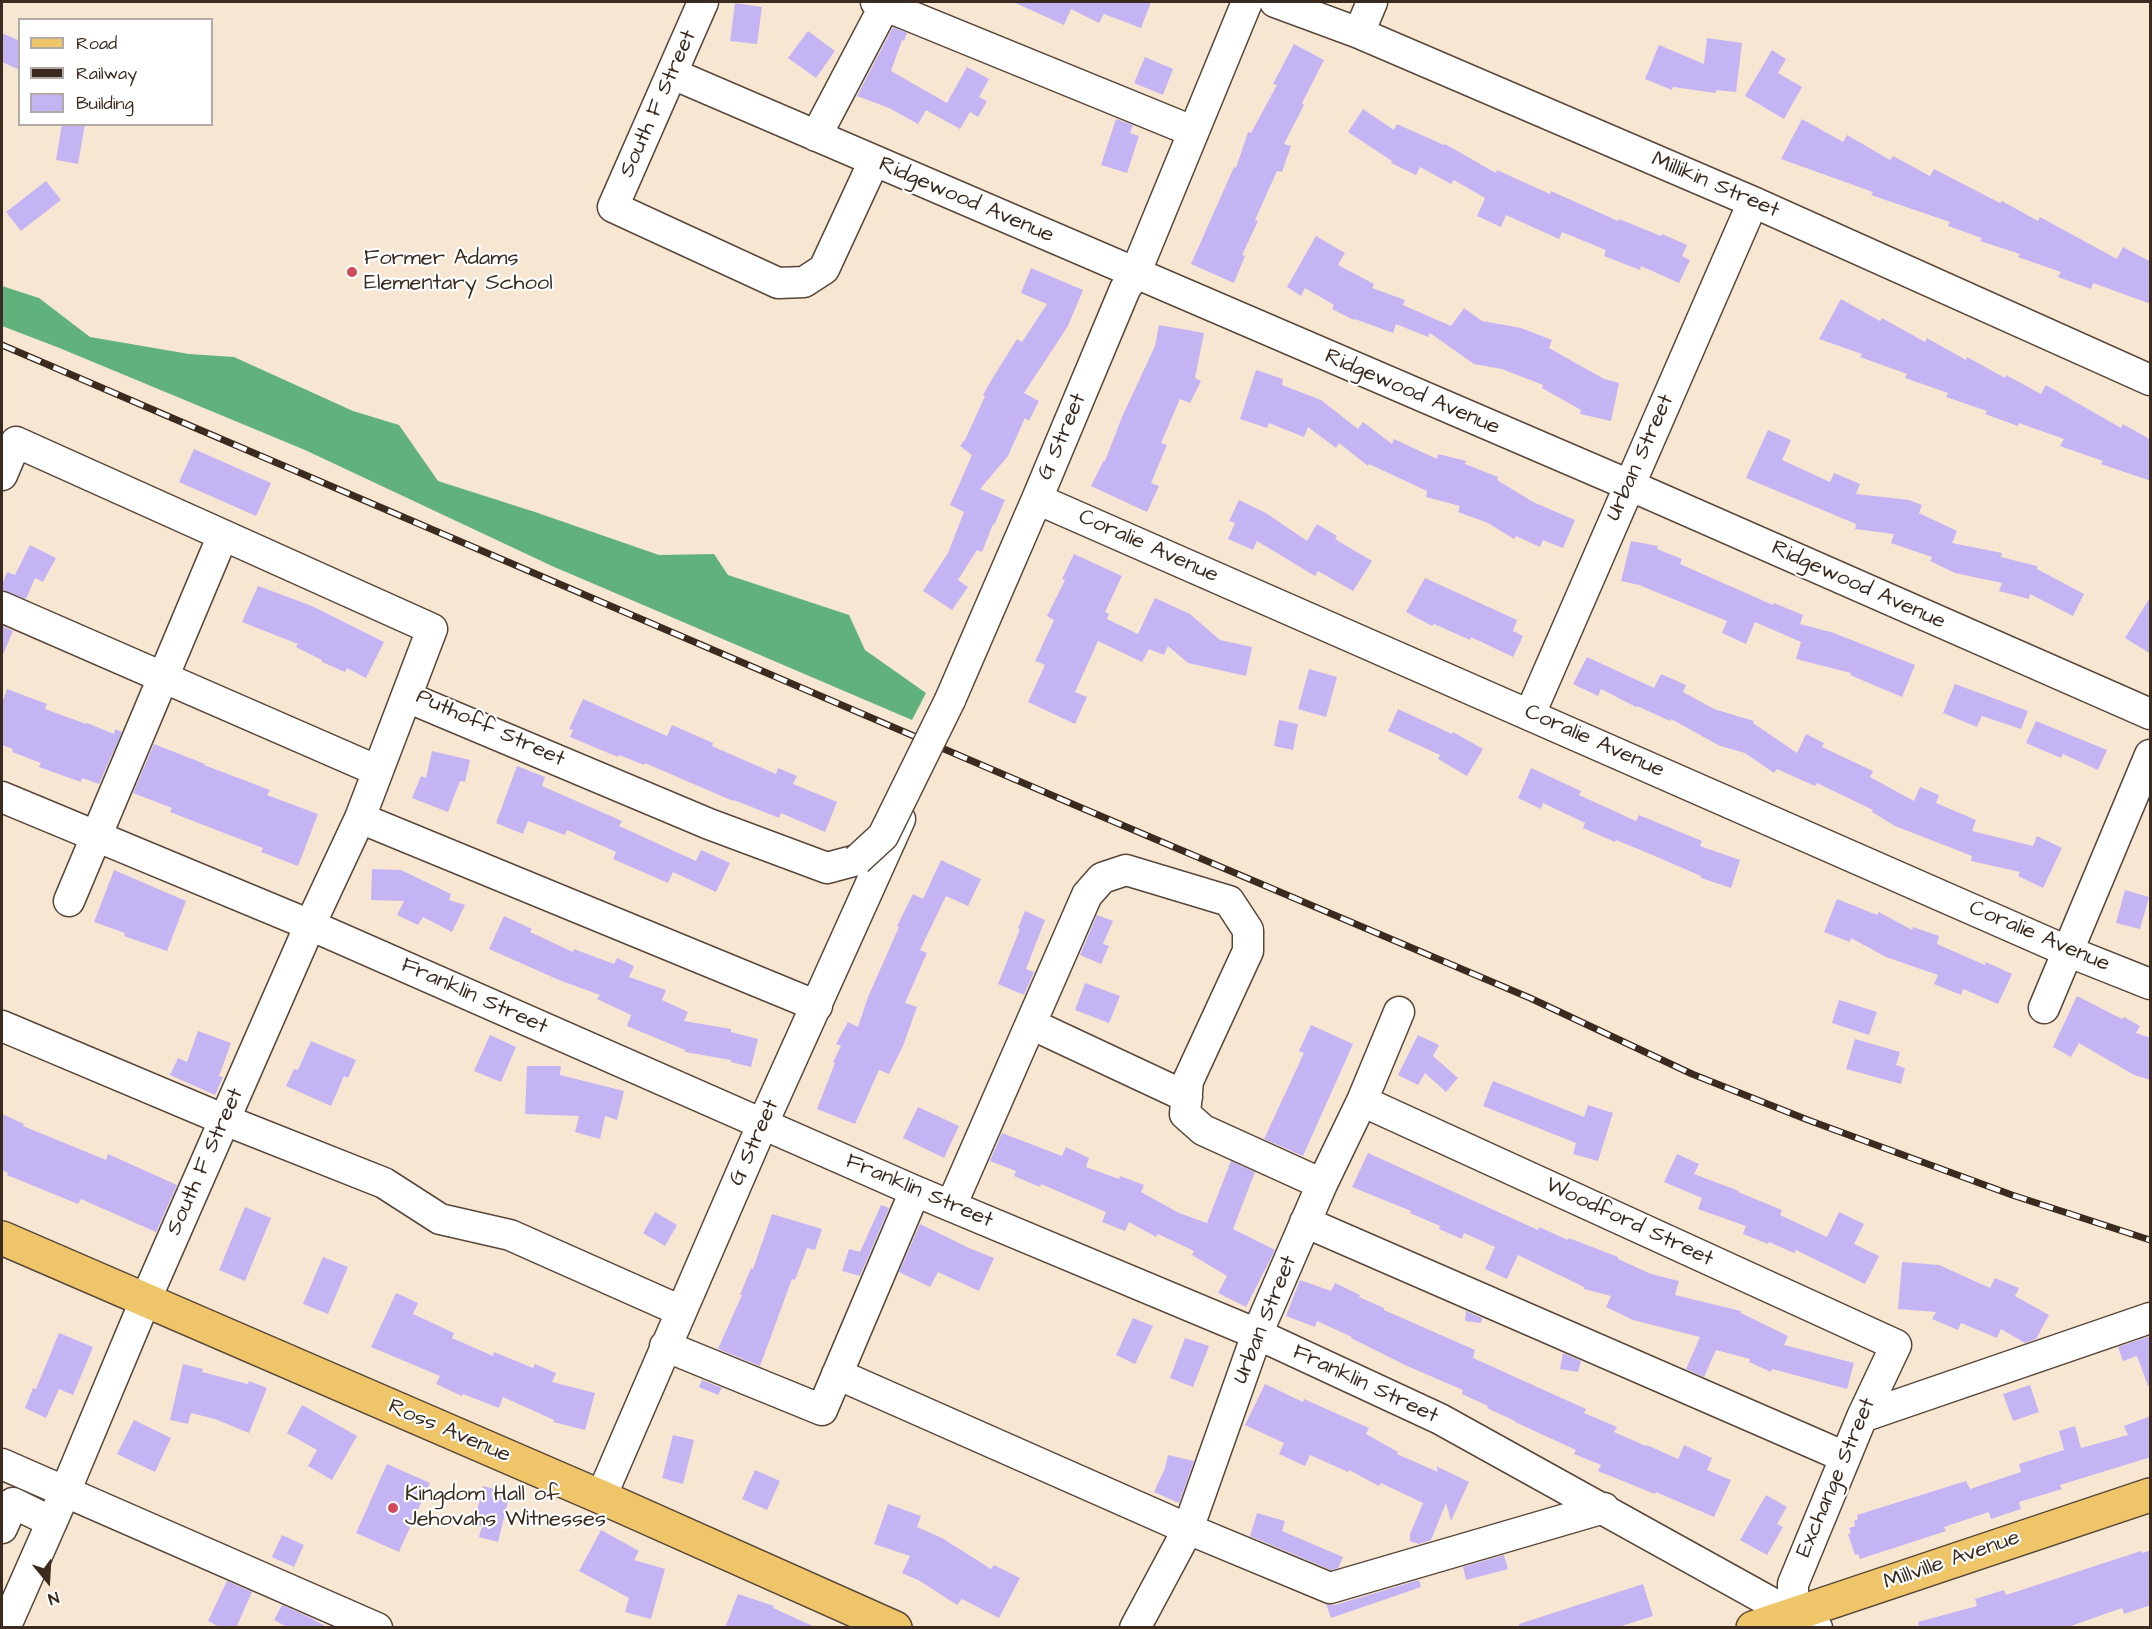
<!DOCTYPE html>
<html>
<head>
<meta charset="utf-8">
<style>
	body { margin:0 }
	#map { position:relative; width:2152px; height:1629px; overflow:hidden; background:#f7e7d2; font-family:"Architects Daughter",sans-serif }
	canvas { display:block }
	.frame { position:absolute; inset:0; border:3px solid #3b2a1e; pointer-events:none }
	.legend { position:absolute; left:18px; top:18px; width:195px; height:108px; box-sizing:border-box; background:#fff; border:2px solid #b1aaa5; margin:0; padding:8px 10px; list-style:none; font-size:18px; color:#3b2a1e }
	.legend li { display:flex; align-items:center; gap:12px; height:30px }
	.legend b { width:30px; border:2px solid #b1aaa5 }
	.north { position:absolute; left:18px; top:1551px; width:60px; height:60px; -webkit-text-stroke:4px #fff; paint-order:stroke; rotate:162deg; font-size:16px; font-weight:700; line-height:24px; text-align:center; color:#3b2a1e }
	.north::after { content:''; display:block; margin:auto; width:21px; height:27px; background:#3b2a1e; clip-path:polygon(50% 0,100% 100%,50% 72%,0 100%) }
</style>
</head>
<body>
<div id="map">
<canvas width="2152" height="1629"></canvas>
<div class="frame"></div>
<ul class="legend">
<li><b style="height:8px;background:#eec569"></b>Road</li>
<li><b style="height:8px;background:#3b2a1e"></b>Railway</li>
<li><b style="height:16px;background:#c5b4f4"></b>Building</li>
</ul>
<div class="north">N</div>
</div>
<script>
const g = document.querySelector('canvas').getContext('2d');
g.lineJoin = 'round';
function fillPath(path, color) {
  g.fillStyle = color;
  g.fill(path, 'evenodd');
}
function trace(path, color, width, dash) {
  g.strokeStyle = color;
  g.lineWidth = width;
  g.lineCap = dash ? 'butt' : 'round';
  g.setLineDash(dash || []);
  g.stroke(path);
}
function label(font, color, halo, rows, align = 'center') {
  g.font = font + ' "Architects Daughter",sans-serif';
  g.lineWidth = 4.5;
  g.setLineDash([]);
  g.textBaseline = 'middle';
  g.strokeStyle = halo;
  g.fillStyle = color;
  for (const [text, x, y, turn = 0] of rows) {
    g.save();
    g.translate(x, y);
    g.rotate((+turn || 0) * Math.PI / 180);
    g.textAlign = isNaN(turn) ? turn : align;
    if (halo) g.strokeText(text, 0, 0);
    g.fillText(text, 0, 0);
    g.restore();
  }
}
const forest = new Path2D(`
	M2,286L39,298L90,337L189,354L234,357L353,411L399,425L438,481L535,512L659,555L714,554L728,575L849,615L865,650L926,693L912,720L552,566L305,450L57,347L2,326Z`);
const building = new Path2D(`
	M1013,2H1151L1141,28L1104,14L1099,23L1071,9L1064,25Z
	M735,3L762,7L757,44L730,41Z
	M893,27L907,33L904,41L902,40L891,71L947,103L967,67L989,79L979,97L987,101L978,117L970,112L960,129L926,110L918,124L889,108L857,96Z
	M808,31L835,51L816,78L788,58Z
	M2,33L20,41V70L2,62Z
	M1707,38L1742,43L1736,92L1716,90V93L1673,87L1672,90L1645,79L1659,45L1704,64Z
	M1294,44L1324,60L1302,103L1304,105L1284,144L1291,146L1282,172L1277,171L1255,220L1258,221L1242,255L1245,256L1234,283L1191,264L1234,167L1236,168L1248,132L1251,133L1277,85L1273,84Z
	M1772,50L1786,59L1778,73L1802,87L1784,119L1745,96Z
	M1145,57L1173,69L1163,95L1134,83Z
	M1363,109L1394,130L1397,124L1444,145L1445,144L1496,173L1497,170L1550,194L1551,191L1618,221L1619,219L1661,236L1662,234L1687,245L1682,256L1690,260L1679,283L1641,266L1640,270L1604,256L1606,250L1562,232L1559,239L1506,215L1501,227L1477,216L1485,198L1454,180L1451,184L1420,167L1416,175L1391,163L1392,161L1348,132Z
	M1116,119L1133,125L1130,133L1139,136L1127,173L1101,165Z
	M1802,119L1843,142L1847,135L1890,160L1893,156L1930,176L1934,169L2000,203L2002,201L2038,221L2040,217L2117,259L2123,247L2151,262V304L2093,283L2091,289L2058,277L2061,272L2018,257L2020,254L1980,241L1982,238L1948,226L1950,222L1871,195L1873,192L1781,159Z
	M62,124H85L78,164L56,160Z
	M46,181L61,200L21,231L6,212Z
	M1316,236L1345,253L1338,265L1374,284L1372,288L1405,300L1403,305L1451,326L1464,308L1482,321L1521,328L1552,340L1549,348L1604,379L1619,383L1611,421L1580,414L1581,410L1542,388L1543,385L1502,369L1474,364L1430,333L1428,337L1396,324L1393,333L1355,319L1354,320L1332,309L1334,305L1305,288L1301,296L1287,287Z
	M1031,268L1083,290L1068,326L1024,393L1039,401L1029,421L1025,418L1008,456L980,489L1005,500L994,525L993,524L982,552L977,550L958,580L968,587L952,610L923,591L948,553L964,512L950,505L972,455L960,446L966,438L985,396L983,395L992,379L1017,339L1022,342L1047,304L1021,293Z
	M1841,299L1880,321L1882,318L1925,342L1927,338L1966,360L1967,357L2005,378L2006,375L2041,394L2046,385L2121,428L2123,424L2151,440V481L2101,464L2103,461L2060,446L2064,439L2019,423L2018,426L1985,414L1987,411L1946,397L1948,393L1905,378L1907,374L1860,357L1862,354L1819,339Z
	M1159,325L1204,333L1195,378L1201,381L1190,403L1180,399L1161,443L1167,445L1151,483L1159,486L1147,512L1091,486L1104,460L1105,461L1122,417L1155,346Z
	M1256,370L1283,379L1282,385L1321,400L1358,429L1363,422L1392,444L1394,439L1437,459L1438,454L1466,461L1465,464L1498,477L1497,480L1533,502L1575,520L1563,548L1543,540L1540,547L1516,536L1514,539L1488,523L1458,512L1460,506L1426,497L1427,491L1369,464L1368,466L1339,443L1336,448L1308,427L1304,437L1269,423L1267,428L1240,419Z
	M1768,430L1791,440L1782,460L1830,482L1834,473L1860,484L1856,494L1909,500L1922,505L1919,513L1957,531L1952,543L2002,553L2001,557L2037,566V569L2084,594L2073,616L2030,594L2029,599L1999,591L2002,583L1955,573L1930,561L1932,557L1891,543L1894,534L1855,529L1856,524L1746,478Z
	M194,449L271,483L256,516L179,482Z
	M1239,500L1266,513L1307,541L1317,524L1337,536L1335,539L1372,561L1353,591L1318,571L1315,576L1257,541L1253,550L1228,539L1235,523L1229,521Z
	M1631,541L1658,546L1657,549L1682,559L1680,564L1773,605L1774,603L1803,615L1800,624L1834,633L1915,665L1902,697L1850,675L1851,673L1796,659L1801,642L1755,622L1746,644L1722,633L1727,621L1639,585L1621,581Z
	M30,545L56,558L43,582L35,578L26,599L2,590V585L7,572L15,575Z
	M1074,554L1122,576L1105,612L1109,614L1107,619L1138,634L1155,598L1190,614L1220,640L1252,647L1246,676L1188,663L1168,646L1164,655L1149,649L1142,662L1098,641L1075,692L1087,697L1075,724L1028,702L1045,665L1035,661L1054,620L1047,616L1065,580L1062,579Z
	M1425,578L1517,620L1513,631L1523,636L1513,657L1471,637L1470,640L1434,624L1432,626L1406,612Z
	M258,586L312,606L384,642L366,678L347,668L345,672L322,662V660L296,647L298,644L242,622Z
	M2151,596V654L2125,638Z
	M2,626L13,631L2,657Z
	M1587,657L1654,688L1661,674L1686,685L1683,692L1714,709L1754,721L1753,723L1797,753L1806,734L1824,743L1822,747L1873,771L1870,777L1914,801L1920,787L1939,795L1936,803L1976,820L1972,831L2033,846L2037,836L2062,848L2043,888L2018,876L2020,872L1971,861L1972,856L1895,826L1872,812L1873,810L1817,783L1815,786L1777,769L1774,773L1745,753L1720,746L1671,719L1670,721L1637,706L1636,707L1601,689L1598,696L1573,684Z
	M1309,669L1337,677L1326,717L1298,709Z
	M1955,684L2028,711L2021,729L1982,716L1977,727L1943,713Z
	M7,689L47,704L45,709L86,724L87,723L114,734L115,729L122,732L99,784L82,778L81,782L39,767L41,763L12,752L13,749L2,745V703Z
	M583,699L667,736L672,725L713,743L712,746L776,774L778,768L797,776L793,784L837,802L825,832L781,813L779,818L734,800L733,801L645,763L644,765L619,755L618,757L570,737L573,730L569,729Z
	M1398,709L1452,734L1453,732L1483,749L1467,776L1438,759L1440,755L1388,731Z
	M1279,720L1298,724L1293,750L1274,746Z
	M2036,721L2107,750L2098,770L2063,754L2061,758L2026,743Z
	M154,744L205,764L204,765L270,790L267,795L318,814L298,866L261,852L263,848L170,812L172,808L133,793Z
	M432,751L470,760L465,782L460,781L448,812L412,798L421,776L426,778Z
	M517,766L545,777L542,786L622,821L619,826L696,861L701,850L730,863L716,892L673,872L668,883L613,859L616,852L567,830L565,835L528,821L523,834L496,823Z
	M1531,768L1581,791L1579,795L1636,821L1639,815L1702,841L1700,846L1740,860L1731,888L1701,878V876L1650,854L1616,840L1615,842L1583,828L1585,823L1543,803L1541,809L1518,798Z
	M941,860L981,879L968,906L946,896L920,950L927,953L905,1003L917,1007L903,1046L889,1074L879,1070L855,1124L817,1109L835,1063L833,1062L841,1046L836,1044L848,1022L858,1027L868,997L899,927L897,926L913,894L923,899Z
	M372,869L401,870L451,894L449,900L465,905L452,932L423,917L418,925L397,915L404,901L371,900Z
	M114,870L186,901L167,951L124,936L125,933L94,922Z
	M2125,890L2149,897L2140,929L2116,923Z
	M1837,899L1877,915L1879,912L1912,930L1913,927L1939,936L1937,944L1985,965L1986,962L2012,974L1998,1004L1963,989L1961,995L1934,984L1938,975L1886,957L1851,938L1850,942L1824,932Z
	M1025,911L1045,920L1026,969L1034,972L1024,995L998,984L1020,929L1018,928Z
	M1097,915L1113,921L1103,944L1109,946L1101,964L1080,955Z
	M504,916L532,929L530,932L573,952L574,949L614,964L617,958L634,966L629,977L666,990L662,1000L688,1012L684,1021L731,1029V1032L758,1039L751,1067L731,1062V1060L685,1052V1050L627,1026L631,1015L597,999L600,995L559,980L489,949Z
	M1085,983L1120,996L1109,1023L1075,1010Z
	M2077,996L2122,1019L2124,1017L2140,1026L2136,1033L2151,1038V1080L2134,1075L2079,1043L2071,1057L2053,1047Z
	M1839,1000L1877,1012L1869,1035L1832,1023Z
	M1311,1025L1353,1044L1303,1156L1264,1139L1304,1053L1299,1051Z
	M198,1031L231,1043L219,1076L223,1077L215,1095L170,1075L178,1058L187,1062Z
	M490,1035L516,1047L501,1082L474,1071Z
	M1418,1035L1439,1045L1433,1056L1458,1078L1446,1092L1425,1073L1418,1085L1398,1075Z
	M1855,1039L1900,1052L1896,1065L1905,1068L1901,1084L1846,1069Z
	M311,1041L356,1060L348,1078L344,1076L331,1106L286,1086L294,1069L298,1070Z
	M527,1066H561L560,1075L624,1091L617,1120L605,1116L600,1139L575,1132L579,1116L525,1114Z
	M1493,1081L1584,1117L1588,1105L1613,1113L1598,1161L1573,1154L1576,1143L1483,1106Z
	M918,1107L959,1126L944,1158L903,1138Z
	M2,1114L24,1124L23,1126L106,1160L108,1154L177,1185L156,1232L81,1199L78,1204L7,1175L8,1173L2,1170Z
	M1002,1133L1062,1156L1066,1147L1089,1158L1086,1167L1119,1179L1120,1176L1144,1185L1141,1192L1179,1213L1207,1223L1231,1161L1255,1172L1233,1229L1275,1250L1246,1307L1218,1293L1227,1276L1192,1255L1194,1251L1158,1234L1156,1237L1129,1222L1125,1231L1102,1222L1106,1212L1041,1184L1040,1187L1014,1176L1016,1171L990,1161Z
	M1368,1153L1538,1230L1539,1227L1568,1240L1569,1238L1618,1257V1259L1651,1274L1679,1281L1675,1295L1741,1311V1313L1788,1336L1784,1345L1854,1363L1847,1389L1772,1369L1771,1372L1749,1362L1750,1359L1716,1350L1704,1377L1686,1369L1700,1337L1633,1320L1606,1307L1611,1296L1584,1289V1287L1518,1255L1507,1279L1485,1269L1495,1247L1464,1233L1462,1239L1439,1229L1440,1226L1410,1213L1411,1211L1352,1187Z
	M1677,1154L1699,1164L1694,1174L1739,1191L1738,1192L1782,1210L1780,1215L1827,1237L1839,1212L1864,1224L1854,1244L1879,1256L1865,1284L1796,1250L1794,1253L1769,1242L1768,1244L1743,1234L1746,1226L1698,1209L1702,1198L1664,1182Z
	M881,1205L889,1208L860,1276L842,1271L849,1249L860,1252Z
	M245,1207L271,1218L245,1281L219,1270Z
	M655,1212L677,1225L665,1246L643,1233Z
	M772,1214L822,1229L815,1250L807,1248L795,1280L792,1279L760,1366L718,1349L742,1295H740L751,1268L753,1269Z
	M920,1224L969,1248L994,1258L979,1291L938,1272L930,1287L899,1272Z
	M323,1257L348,1267L328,1314L303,1304Z
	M1902,1262L1939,1265L1990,1288L1995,1278L2019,1288L2015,1296L2049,1315L2036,1339L2025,1343L2001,1329L1997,1338L1961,1323L1958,1330L1932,1319L1936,1312L1898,1309Z
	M1300,1280L1331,1291L1335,1283L1360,1295L1359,1297L1384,1308V1310L1475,1350L1473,1358L1586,1409L1584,1413L1617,1427L1614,1432L1646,1446L1647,1445L1678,1459L1684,1445L1712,1458L1707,1470L1731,1480L1714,1517L1656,1492L1655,1494L1598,1471L1601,1465L1574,1454L1576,1450L1515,1422V1421L1487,1408L1488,1406L1462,1394L1463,1390L1407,1366L1351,1338L1352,1337L1317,1321L1315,1327L1286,1316Z
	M396,1293L418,1303L413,1314L454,1333L452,1338L493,1356L494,1352L533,1368L535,1364L556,1373L552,1382L595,1393L585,1430L553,1422L554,1420L503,1397L499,1408L463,1394L462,1396L436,1384L440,1376L371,1347Z
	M1466,1311L1482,1318L1481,1323L1465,1321Z
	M1133,1318L1153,1326L1135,1364L1116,1355Z
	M59,1333L93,1347L73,1395L59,1389L46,1418L25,1408L33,1388L36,1389Z
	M2151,1336V1386H2148L2137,1356L2123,1361L2118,1347Z
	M1185,1338L1209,1346L1193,1387L1170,1378Z
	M1563,1353L1581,1361L1578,1372L1560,1369Z
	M183,1364L203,1369L202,1372L248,1384L249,1381L267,1388L249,1433L215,1419L191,1413L188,1424L170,1420Z
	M702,1380L722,1388L718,1395L699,1387Z
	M1265,1384L1303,1402L1304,1399L1369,1428L1366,1434L1398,1452L1397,1454L1438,1472L1436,1466L1469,1482L1451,1521L1446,1503L1431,1540L1419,1544L1410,1541V1534L1423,1503L1381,1483L1379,1486L1349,1470L1348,1472L1310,1455L1305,1466L1279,1454L1284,1443L1245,1425Z
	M2030,1385L2039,1412L2013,1421L2003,1394Z
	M302,1405L357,1436L332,1480L308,1466L317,1450L287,1433Z
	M2151,1416V1457L2060,1485L2062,1489L2019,1502L2021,1509L1991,1519L1989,1512L1944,1527L1946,1531L1860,1559L1858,1554L1855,1555L1848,1534L1851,1533L1849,1528L1855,1526L1854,1521L1858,1519L1857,1515L1966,1481L1970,1489L2021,1472L2019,1464L2064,1450L2059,1431L2075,1426L2081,1448L2128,1435L2124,1426Z
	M134,1420L171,1438L155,1472L117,1454Z
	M673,1435L694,1440L683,1484L662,1478Z
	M1168,1455L1194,1461L1179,1503L1154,1492L1165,1468Z
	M387,1464L430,1483L399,1552L356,1533Z
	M755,1470L780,1481L767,1510L742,1499Z
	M483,1486L510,1493L498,1542L479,1537L482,1526L474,1524Z
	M1766,1495L1787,1507L1777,1524L1783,1527L1767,1555L1740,1540Z
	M888,1504L921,1516L917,1527L942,1538L991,1569L994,1565L1020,1578L999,1618L962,1599L957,1605L920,1581L902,1573L910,1556L874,1544Z
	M1257,1513L1285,1521L1282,1531L1343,1557L1338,1568L1331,1570L1250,1536Z
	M601,1530L639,1551L634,1560L665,1569L651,1619L625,1612L629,1598L579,1571Z
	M282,1535L304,1545L294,1567L272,1557Z
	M2151,1550V1605L2124,1614L2122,1608L2065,1628H1919L1918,1622L1977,1606L1975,1599L2004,1590L2006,1595L2141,1551L2142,1553Z
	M1504,1555L1508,1569L1466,1580L1463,1567Z
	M1419,1580L1421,1587L1331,1618L1326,1604L1335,1605Z
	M227,1581L252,1592L236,1628H222L208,1621Z
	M1643,1584L1653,1616L1615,1628H1520L1519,1624Z
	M738,1594L774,1606L773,1608L817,1628H725Z
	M282,1605L311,1618L328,1628H289L274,1620Z`);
const minor = new Path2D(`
	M703,2L613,207L778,283L804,282L824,269L874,161
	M876,2L1192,131
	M1275,2L1359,33L1753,202L2150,380
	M1359,33L1372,2
	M673,74L1629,485L2150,714
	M816,136L885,5
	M2,475L16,442L432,629L360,818L310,925L145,1301L65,1492L5,1628
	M1037,499L2067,951L2150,984
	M2,607L378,771
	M407,697L709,824L827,868L857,860
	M950,700L1037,499L1125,289L1135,274L1247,2
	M1530,714L1753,202
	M2,797L310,925L915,1191L1257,1334L1440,1419L1817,1628
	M360,818L817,1006
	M69,901L223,535
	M2044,1008L2150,755
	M1031,1024L1187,1097
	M2,1026L225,1120L384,1183L440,1219L510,1235L681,1311
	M1362,1101L1896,1345L1862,1417L1793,1584V1615
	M951,1206L1087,895L1102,878L1126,870L1229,901L1248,930V951L1188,1081L1185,1114L1203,1130L1322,1184
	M1305,1222L1845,1457
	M665,1346L822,1410L915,1191
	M837,1374L1188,1529L1330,1588L1604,1508
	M1862,1417L2150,1318
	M2,1464L377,1628
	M601,1497L763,1123L900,819
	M2,1528L13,1503L52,1522
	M1135,1628L1188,1529L1257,1334L1322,1184L1362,1101L1399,1012`);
const major = new Path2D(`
	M2,1238L601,1497L895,1628
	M1753,1628L2150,1495`);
const rail = new Path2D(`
	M2,345L1070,803L1530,998L1692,1074L1808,1120L2012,1195L2150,1240`);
const minorBridge = new Path2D(`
	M857,860L883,836L950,700`);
const markers = [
	[352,272,6,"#d1495b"],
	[393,1508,6,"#d1495b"]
];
const streetNames = [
	["South F Street",659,104,-66],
	["Millikin Street",1715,186,23],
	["Ridgewood Avenue",966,201,23],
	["Ridgewood Avenue",1412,393,23],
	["G Street",1063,437,-67],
	["Urban Street",1641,458,-66],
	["Coralie Avenue",1148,547,24],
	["Ridgewood Avenue",1858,586,24],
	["Puthoff Street",490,729,24],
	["Coralie Avenue",1594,742,24],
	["Coralie Avenue",2039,937,23],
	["Franklin Street",474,997,24],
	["G Street",755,1143,-66],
	["South F Street",206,1162,-66],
	["Franklin Street",919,1192,23],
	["Woodford Street",1629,1223,25],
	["Urban Street",1266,1320,-68],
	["Franklin Street",1365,1385,25],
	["Ross Avenue",449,1432,23],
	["Exchange Street",1837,1478,-67],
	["Millville Avenue",1952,1561,-19]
];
const poiNames = [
	["Former Adams",364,259],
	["Elementary School",364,284],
	["Kingdom Hall of",405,1495],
	["Jehovahs Witnesses",405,1520]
];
fillPath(forest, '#61b17c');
fillPath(building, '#c5b4f4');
trace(minor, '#574639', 33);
trace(major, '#574639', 36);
trace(minor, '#fff', 30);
trace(major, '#eec569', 33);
trace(rail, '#3b2a1e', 7);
trace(rail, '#fff', 4.5, [14]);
trace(minorBridge, '#574639', 33, []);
trace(minorBridge, '#fff', 30);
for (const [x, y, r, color] of markers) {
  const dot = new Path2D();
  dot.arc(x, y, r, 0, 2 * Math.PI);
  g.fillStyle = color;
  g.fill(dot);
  trace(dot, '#fff', 2);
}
label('22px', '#3b2a1e', '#fff', streetNames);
label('22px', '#3b2a1e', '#fff', poiNames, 'left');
</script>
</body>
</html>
